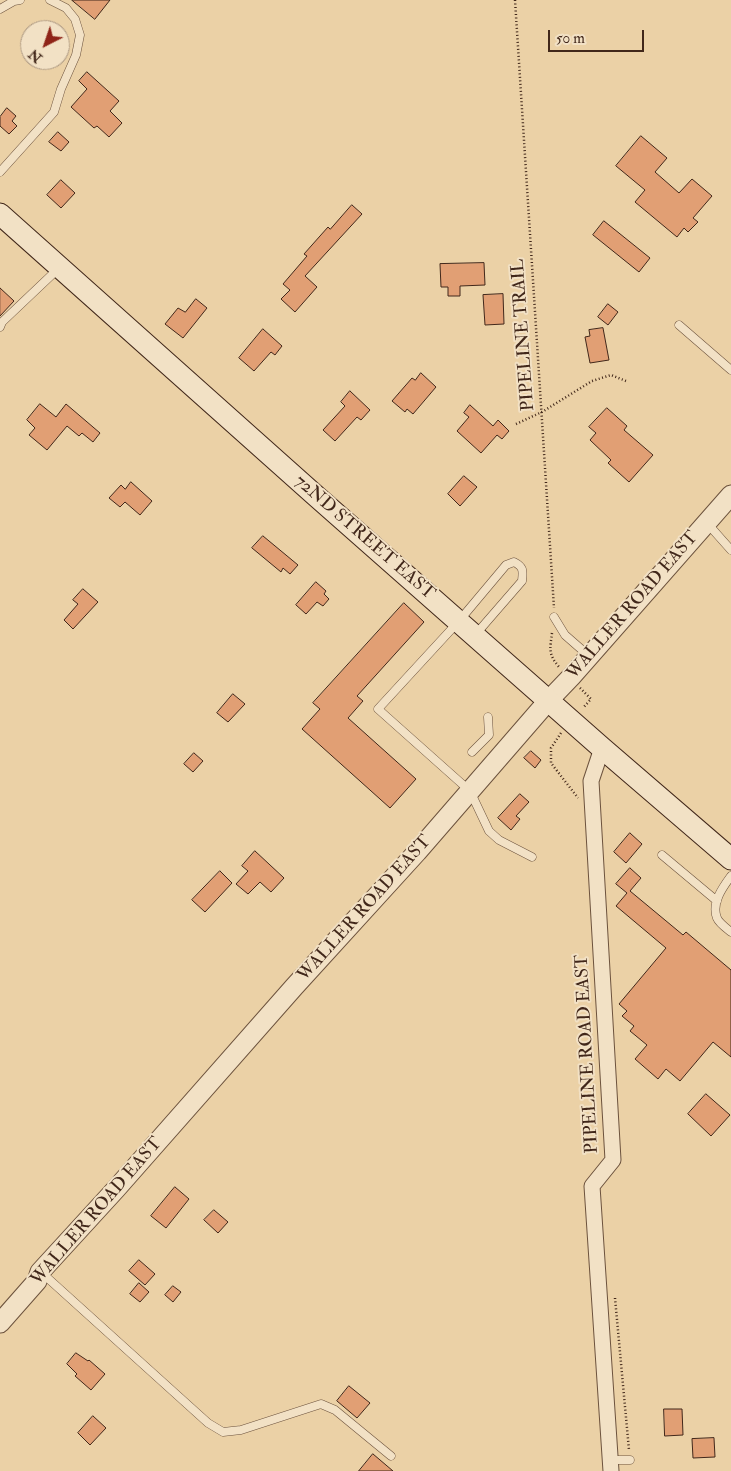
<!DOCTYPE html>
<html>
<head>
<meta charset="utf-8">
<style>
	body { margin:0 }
	#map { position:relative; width:731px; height:1471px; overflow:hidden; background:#ebd1a6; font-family:"IM FELL Double Pica",serif }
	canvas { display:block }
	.north { position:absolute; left:20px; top:20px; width:50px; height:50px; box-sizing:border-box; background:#f2e1c5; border:1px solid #ab9781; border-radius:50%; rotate:221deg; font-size:14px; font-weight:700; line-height:20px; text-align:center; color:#41271a }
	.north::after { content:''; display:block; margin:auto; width:18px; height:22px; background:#8f2418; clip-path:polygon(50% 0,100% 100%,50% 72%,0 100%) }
	.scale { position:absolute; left:548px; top:30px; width:96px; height:22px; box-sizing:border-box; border:2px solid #41271a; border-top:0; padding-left:6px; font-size:15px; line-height:18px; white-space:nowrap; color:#41271a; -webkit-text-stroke:4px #f2e1c5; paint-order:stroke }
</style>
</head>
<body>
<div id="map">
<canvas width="731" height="1471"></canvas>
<div class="north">N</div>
<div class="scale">50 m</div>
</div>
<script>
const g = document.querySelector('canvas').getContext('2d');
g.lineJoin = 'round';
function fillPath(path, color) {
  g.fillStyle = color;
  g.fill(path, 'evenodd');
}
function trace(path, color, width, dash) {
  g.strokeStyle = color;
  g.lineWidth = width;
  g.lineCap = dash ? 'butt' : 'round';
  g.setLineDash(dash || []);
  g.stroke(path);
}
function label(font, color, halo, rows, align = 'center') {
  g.font = font + ' "IM FELL Double Pica",serif';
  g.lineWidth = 4;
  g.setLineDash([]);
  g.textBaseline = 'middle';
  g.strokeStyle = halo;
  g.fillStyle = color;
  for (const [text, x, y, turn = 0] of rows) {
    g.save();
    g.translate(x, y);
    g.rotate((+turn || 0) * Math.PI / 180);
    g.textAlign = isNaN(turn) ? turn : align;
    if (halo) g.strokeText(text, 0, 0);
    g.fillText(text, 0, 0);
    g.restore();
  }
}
const building = new Path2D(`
	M72,0H110L95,19Z
	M87,72L119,101L110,111L122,123L109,137L97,126L94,128L71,107L87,89L79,81Z
	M7,108L16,116L12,121L17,126L9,134L0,126V117Z
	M58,132L69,142L61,151L49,142Z
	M641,136L667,158L655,172L679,193L692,179L712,196L693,218L698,222L688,232L684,228L677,237L635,202L645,190L616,166Z
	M61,180L75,193L61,208L47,195Z
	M352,205L362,214L305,276L317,287L295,312L281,299L290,290L283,284L307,256L304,254L328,227L330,229Z
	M604,221L650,258L639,272L593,235Z
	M484,263L485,285L460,286V296H448V287H441L440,264Z
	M0,288L14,301L0,316Z
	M503,294L504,324L485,325L483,295Z
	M196,299L207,308L183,338L165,324L178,308L185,312Z
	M608,304L618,312L608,325L598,317Z
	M603,328L609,360L590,363L585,337L590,336L589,330Z
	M263,329L282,346L275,355L271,352L254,371L239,358Z
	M421,373L436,387L413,414L407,409L405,412L392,401L412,378L415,380Z
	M350,391L370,410L361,420L357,417L335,441L323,430L345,406L341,402Z
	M40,404L56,417L66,404L100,433L93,442L82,433L79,436L67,426L47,450L29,435L35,428L27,420Z
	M470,405L493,426L498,420L509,431L502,439L497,435L481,453L457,431L469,417L464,413Z
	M607,408L627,426L624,430L653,455L629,482L608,463L611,460L590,440L596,433L589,427Z
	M464,476L477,487L460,506L448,494Z
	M131,482L152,501L140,515L125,502L120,507L109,498L121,485L125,489Z
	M263,536L298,565L290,574L283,568L281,572L252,548Z
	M316,582L326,591L324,594L329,599L323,606L317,602L306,614L296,605Z
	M83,589L98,602L73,629L64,620L78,604L73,600Z
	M404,603L424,622L357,696L363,701L348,718L416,779L390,808L302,729L320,709L313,703Z
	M233,694L245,704L228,722L217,713Z
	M531,751L541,760L535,768L524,758Z
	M194,753L203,761L193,772L184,764Z
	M520,794L529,802L516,816L520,819L511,830L498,818Z
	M630,833L642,844L626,863L614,852Z
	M255,851L284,878L271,892L260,882L248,894L236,884L248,871L242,866Z
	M630,868L641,878L630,891L683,935L686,932L731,970V1057L713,1042L680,1081L666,1069L658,1079L635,1059L647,1045L630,1031L634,1026L622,1016L627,1011L619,1004L666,948L616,906L627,893L616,884Z
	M220,871L232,883L205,912L192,900Z
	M706,1094L730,1115L711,1136L688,1114Z
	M175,1187L189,1199L166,1228L151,1216Z
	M214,1210L228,1222L218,1233L204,1220Z
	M139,1260L155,1274L145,1285L129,1271Z
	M139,1283L149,1292L140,1302L130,1294Z
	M173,1286L181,1292L173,1302L165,1295Z
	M76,1353L88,1361L89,1360L105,1374L91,1390L75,1376L77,1374L67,1364Z
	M349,1386L370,1403L357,1418L337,1401Z
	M664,1409H682L683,1435L665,1436Z
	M93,1416L106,1428L90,1445L78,1433Z
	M714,1438L715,1457L693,1458L692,1439Z
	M373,1454L393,1471H359Z`);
const path = new Path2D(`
	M515,0L554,608
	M516,424L542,412L592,381L611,375L626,381
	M552,633C550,649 548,654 559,667
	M580,688L591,699L583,708
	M561,733L551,748V763L578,798
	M615,1298L629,1450`);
const service = new Path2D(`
	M0,9L14,1L20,0
	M0,172L54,112L61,89L76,55L80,35L75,19L66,8L50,0
	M679,325L731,370
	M0,327L2,322L59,268
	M707,523L731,550
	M554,617L565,635L589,656
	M476,634L522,581C523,571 524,567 514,562L506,565L459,621L378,709L470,791L489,831L499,840L532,857
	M472,752L489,735L488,717
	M662,855L717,901
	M731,876C723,887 711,903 717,918C719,923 726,928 731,932
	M42,1273L208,1423L223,1432L241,1430L321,1404L335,1410L391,1456
	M610,1460H630`);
const minor = new Path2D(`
	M602,748L591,781L613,1160L592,1186L611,1471`);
const tertiary = new Path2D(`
	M0,1323L37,1281L40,1272L116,1189L294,987L417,852L548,701L571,677L731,495`);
const secondary = new Path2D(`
	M0,214L316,496L602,748L731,859`);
const streetNames = [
	["PIPELINE TRAIL",524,335,-94],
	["72ND STREET EAST",364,538,41],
	["WALLER ROAD EAST",633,606,-49],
	["WALLER ROAD EAST",365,909,-48],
	["PIPELINE ROAD EAST",588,1054,-93],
	["WALLER ROAD EAST",97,1212,-49]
];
fillPath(building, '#e19f74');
trace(building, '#41271a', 1);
trace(service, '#6c523d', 9);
trace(minor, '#6c523d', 17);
trace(tertiary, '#6c523d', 21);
trace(secondary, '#41271a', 23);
trace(path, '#41271a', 2.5, [1, 2.5]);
trace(service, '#f2e1c5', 8);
trace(minor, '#f2e1c5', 15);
trace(tertiary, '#f2e1c5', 19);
trace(secondary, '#f2e1c5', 21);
label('18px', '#41271a', '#f2e1c5', streetNames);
</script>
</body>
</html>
